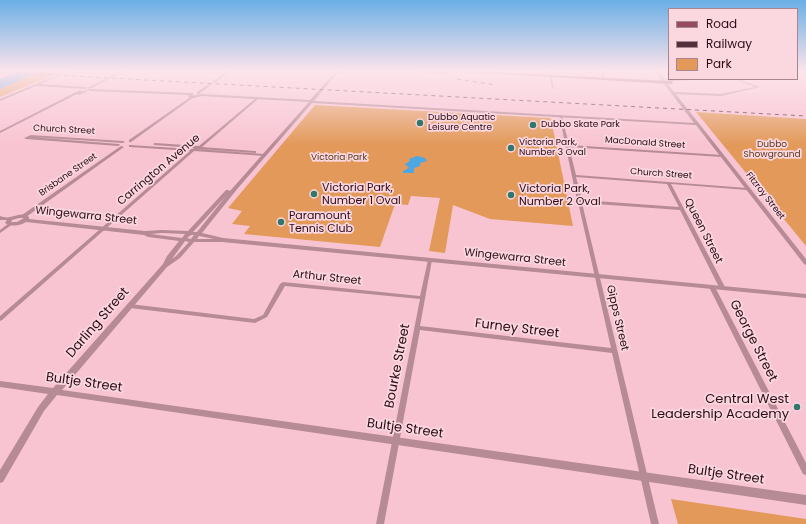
<!DOCTYPE html>
<html>
<head>
<meta charset="utf-8">
<style>
	body { margin:0 }
	#map { position:relative; width:806px; height:524px; overflow:hidden; background:#f9c4d2; font-family:Poppins,sans-serif }
	canvas { display:block }
	.legend { position:absolute; left:668px; top:8px; width:130px; height:72px; box-sizing:border-box; background:#fbd7e0; border:1px solid #a78690; margin:0; padding:5px 7px; list-style:none; font-size:12px; color:#2a0c17 }
	.legend li { display:flex; align-items:center; gap:8px; height:20px }
	.legend b { width:20px; border:1px solid #a78690 }
</style>
</head>
<body>
<div id="map">
<canvas width="806" height="524"></canvas>
<ul class="legend">
<li><b style="height:5px;background:#964b63"></b>Road</li>
<li><b style="height:5px;background:#522f3b"></b>Railway</li>
<li><b style="height:11px;background:#e29959"></b>Park</li>
</ul>
</div>
<script>
const g = document.querySelector('canvas').getContext('2d');
g.lineJoin = 'round';
function fillPath(path, color) {
  g.fillStyle = color;
  g.fill(path, 'evenodd');
}
function trace(path, color, width, dash) {
  g.strokeStyle = color;
  g.lineWidth = width;
  g.lineCap = dash ? 'butt' : 'round';
  g.setLineDash(dash || []);
  g.stroke(path);
}
function label(font, color, halo, rows, align = 'center') {
  g.font = font + ' Poppins,sans-serif';
  g.lineWidth = 3.5;
  g.setLineDash([]);
  g.textBaseline = 'middle';
  g.strokeStyle = halo;
  g.fillStyle = color;
  for (const [text, x, y, turn = 0] of rows) {
    g.save();
    g.translate(x, y);
    g.rotate((+turn || 0) * Math.PI / 180);
    g.textAlign = isNaN(turn) ? turn : align;
    if (halo) g.strokeText(text, 0, 0);
    g.fillText(text, 0, 0);
    g.restore();
  }
}
const green = new Path2D(`
	M41,71H63L0,97V89Z
	M315,105L549,118L551,119L573,226L490,219L453,205L445,253L429,251L440,198L411,196L408,205L395,204L380,247L244,234L250,226L232,224L242,211L228,208Z
	M696,112L806,119V246Z
	M671,499L806,519V524H678Z`);
const water = new Path2D(`
	M19,71H41L0,89V79Z
	M417,156L425,158L427,161L420,163V166L414,168V173H403V171L409,168L405,164L410,161L409,159Z`);
const minor = new Path2D(`
	M121,71H125L89,89L87,88Z
	M227,71H230L215,83H213V81Z
	M548,71H550L554,89L552,88Z
	M600,71H602L605,80L603,79Z
	M734,79H738L760,87L721,96L674,94L673,93L674,92L721,94L755,87Z
	M209,84L211,85L199,94H197V92Z
	M80,90L82,91L81,92L87,90L88,91L79,95L77,94L0,133V131Z
	M192,96L194,97L131,142H129V140Z
	M256,98L258,99L202,147L255,151H256V153L199,149H197L264,154L266,155L265,156L194,151L2,320L0,321V316L190,151L130,147H129V145L192,149L194,148L155,145L153,144L155,143L199,146Z
	M559,115L562,116L569,145L722,155L724,156L722,157L569,147L576,175L747,188L749,189L747,190L671,184L725,287L722,289L719,287L680,210L582,203L659,524H651L612,353L420,330L384,524H376L420,299L285,286L267,317L255,323L130,308L128,307L127,306L128,305L130,304L254,319L263,315L280,284L283,282L420,296L428,260L430,259L432,260L420,326L611,348L578,202L577,201V200ZM576,177L667,184L679,207L582,200Z
	M31,135L123,141L125,142L123,143L31,137L119,144L120,145L118,146L26,139L24,138Z
	M121,146L124,147L26,217H22V215Z
	M9,223H13V224L0,233V230Z
	M712,285L715,287L806,463V475L803,474L709,287Z`);
const tertiary = new Path2D(`
	M66,71H70L40,84L85,87H86V89L36,86L0,101V99Z
	M336,71H339L314,101L694,123L664,84L667,83L806,259V265L804,264L696,125L312,103L238,188L202,233L223,238L806,294V298L222,242H194L180,258L167,267L62,390L806,495V505L57,395L44,411L3,482L0,483V470L38,407L48,394L0,387V381L53,388L163,264L167,256L179,241L148,237L144,235L26,222C20,226 12,227 5,223L7,220H0V216C3,217 7,218 10,217C17,216 22,212 29,217V219L145,231L162,230L188,231L226,190H228L230,191L309,102L201,96L194,98L188,97L189,95L90,91L88,90L89,89L192,93L194,94L192,96L201,94L310,100ZM226,196L197,232H193ZM19,218H24L17,222H11L12,220ZM162,233L185,234L182,238L151,234ZM191,235H194L191,239L187,238ZM199,236L214,239H197ZM185,241L189,242L176,256L172,259Z
	M655,71H658L665,80L664,81H662Z`);
const primary = new Path2D(`
	M447,71H477L668,81L666,80L667,79H691L689,80L672,81L673,83L671,84Z`);
const trunk = new Path2D(`
	M419,71H448V73L446,74Z`);
const rail = new Path2D(`
	M0,72L806,116
	M457,79L496,85`);
const markers = [
	[420,123,4,"#32776c"],
	[533,125,4,"#32776c"],
	[511,148,4,"#32776c"],
	[314,194,4,"#32776c"],
	[511,195,4,"#32776c"],
	[281,222,4,"#32776c"],
	[797,407,4,"#32776c"]
];
const farPoinames = [
	["Dubbo Aquatic",428,118],
	["Leisure Centre",428,128],
	["Dubbo Skate Park",541,125],
	["Victoria Park,",519,143],
	["Number 3 Oval",519,153]
];
const farStreetnames = [
	["Church Street",64,130,3],
	["MacDonald Street",645,143,4],
	["Church Street",661,174,4],
	["Brisbane Street",68,175,-35],
	["Fitzroy Street",765,196,52]
];
const farParknames = [
	["Dubbo",772,145],
	["Showground",772,155],
	["Victoria Park",339,158]
];
const streetNames = [
	["Carrington Avenue",159,170,-40],
	["Wingewarra Street",86,216,6],
	["Queen Street",703,231,63],
	["Wingewarra Street",515,258,6],
	["Arthur Street",327,278,6],
	["Gipps Street",617,318,77]
];
const poiNames = [
	["Victoria Park,",322,188],
	["Number 1 Oval",322,201],
	["Victoria Park,",519,189],
	["Number 2 Oval",519,202],
	["Paramount",289,216],
	["Tennis Club",289,229]
];
const nearStreetnames = [
	["Darling Street",98,323,-49],
	["Furney Street",517,329,7],
	["George Street",753,341,63],
	["Bourke Street",398,366,-79],
	["Bultje Street",84,383,8],
	["Bultje Street",405,429,8],
	["Bultje Street",726,475,8]
];
const nearPoinames = [
	["Central West",789,400],
	["Leadership Academy",789,415]
];
fillPath(green, '#e29959');
fillPath(water, '#4da7e2');
fillPath(minor, '#b68b96');
fillPath(tertiary, '#b68b96');
fillPath(primary, '#964b63');
fillPath(trunk, '#8f3e5a');
trace(rail, '#522f3b', 1, [4, 4]);
const sky = g.createLinearGradient(0, 0, 0, 145);
sky.addColorStop(0, '#6aafe6');
sky.addColorStop(0.49, '#fce4eb');
sky.addColorStop(1, '#fce4eb00');
g.fillStyle = sky;
g.fillRect(0, 0, 806, 145);
for (const [x, y, r, color] of markers) {
  const dot = new Path2D();
  dot.arc(x, y, r, 0, 2 * Math.PI);
  g.fillStyle = color;
  g.fill(dot);
  trace(dot, '#fbd7e0', 1.5);
}
label('9px', '#2a0c17', '#fbd7e0', farPoinames, 'left');
label('9px', '#2a0c17', '#fbd7e0', farStreetnames);
label('9px', '#58381d', '#fbd7e0', farParknames);
label('11px', '#2a0c17', '#fbd7e0', streetNames);
label('11px', '#2a0c17', '#fbd7e0', poiNames, 'left');
label('13px', '#2a0c17', '#fbd7e0', nearStreetnames);
label('13px', '#2a0c17', '#fbd7e0', nearPoinames, 'right');
</script>
</body>
</html>
